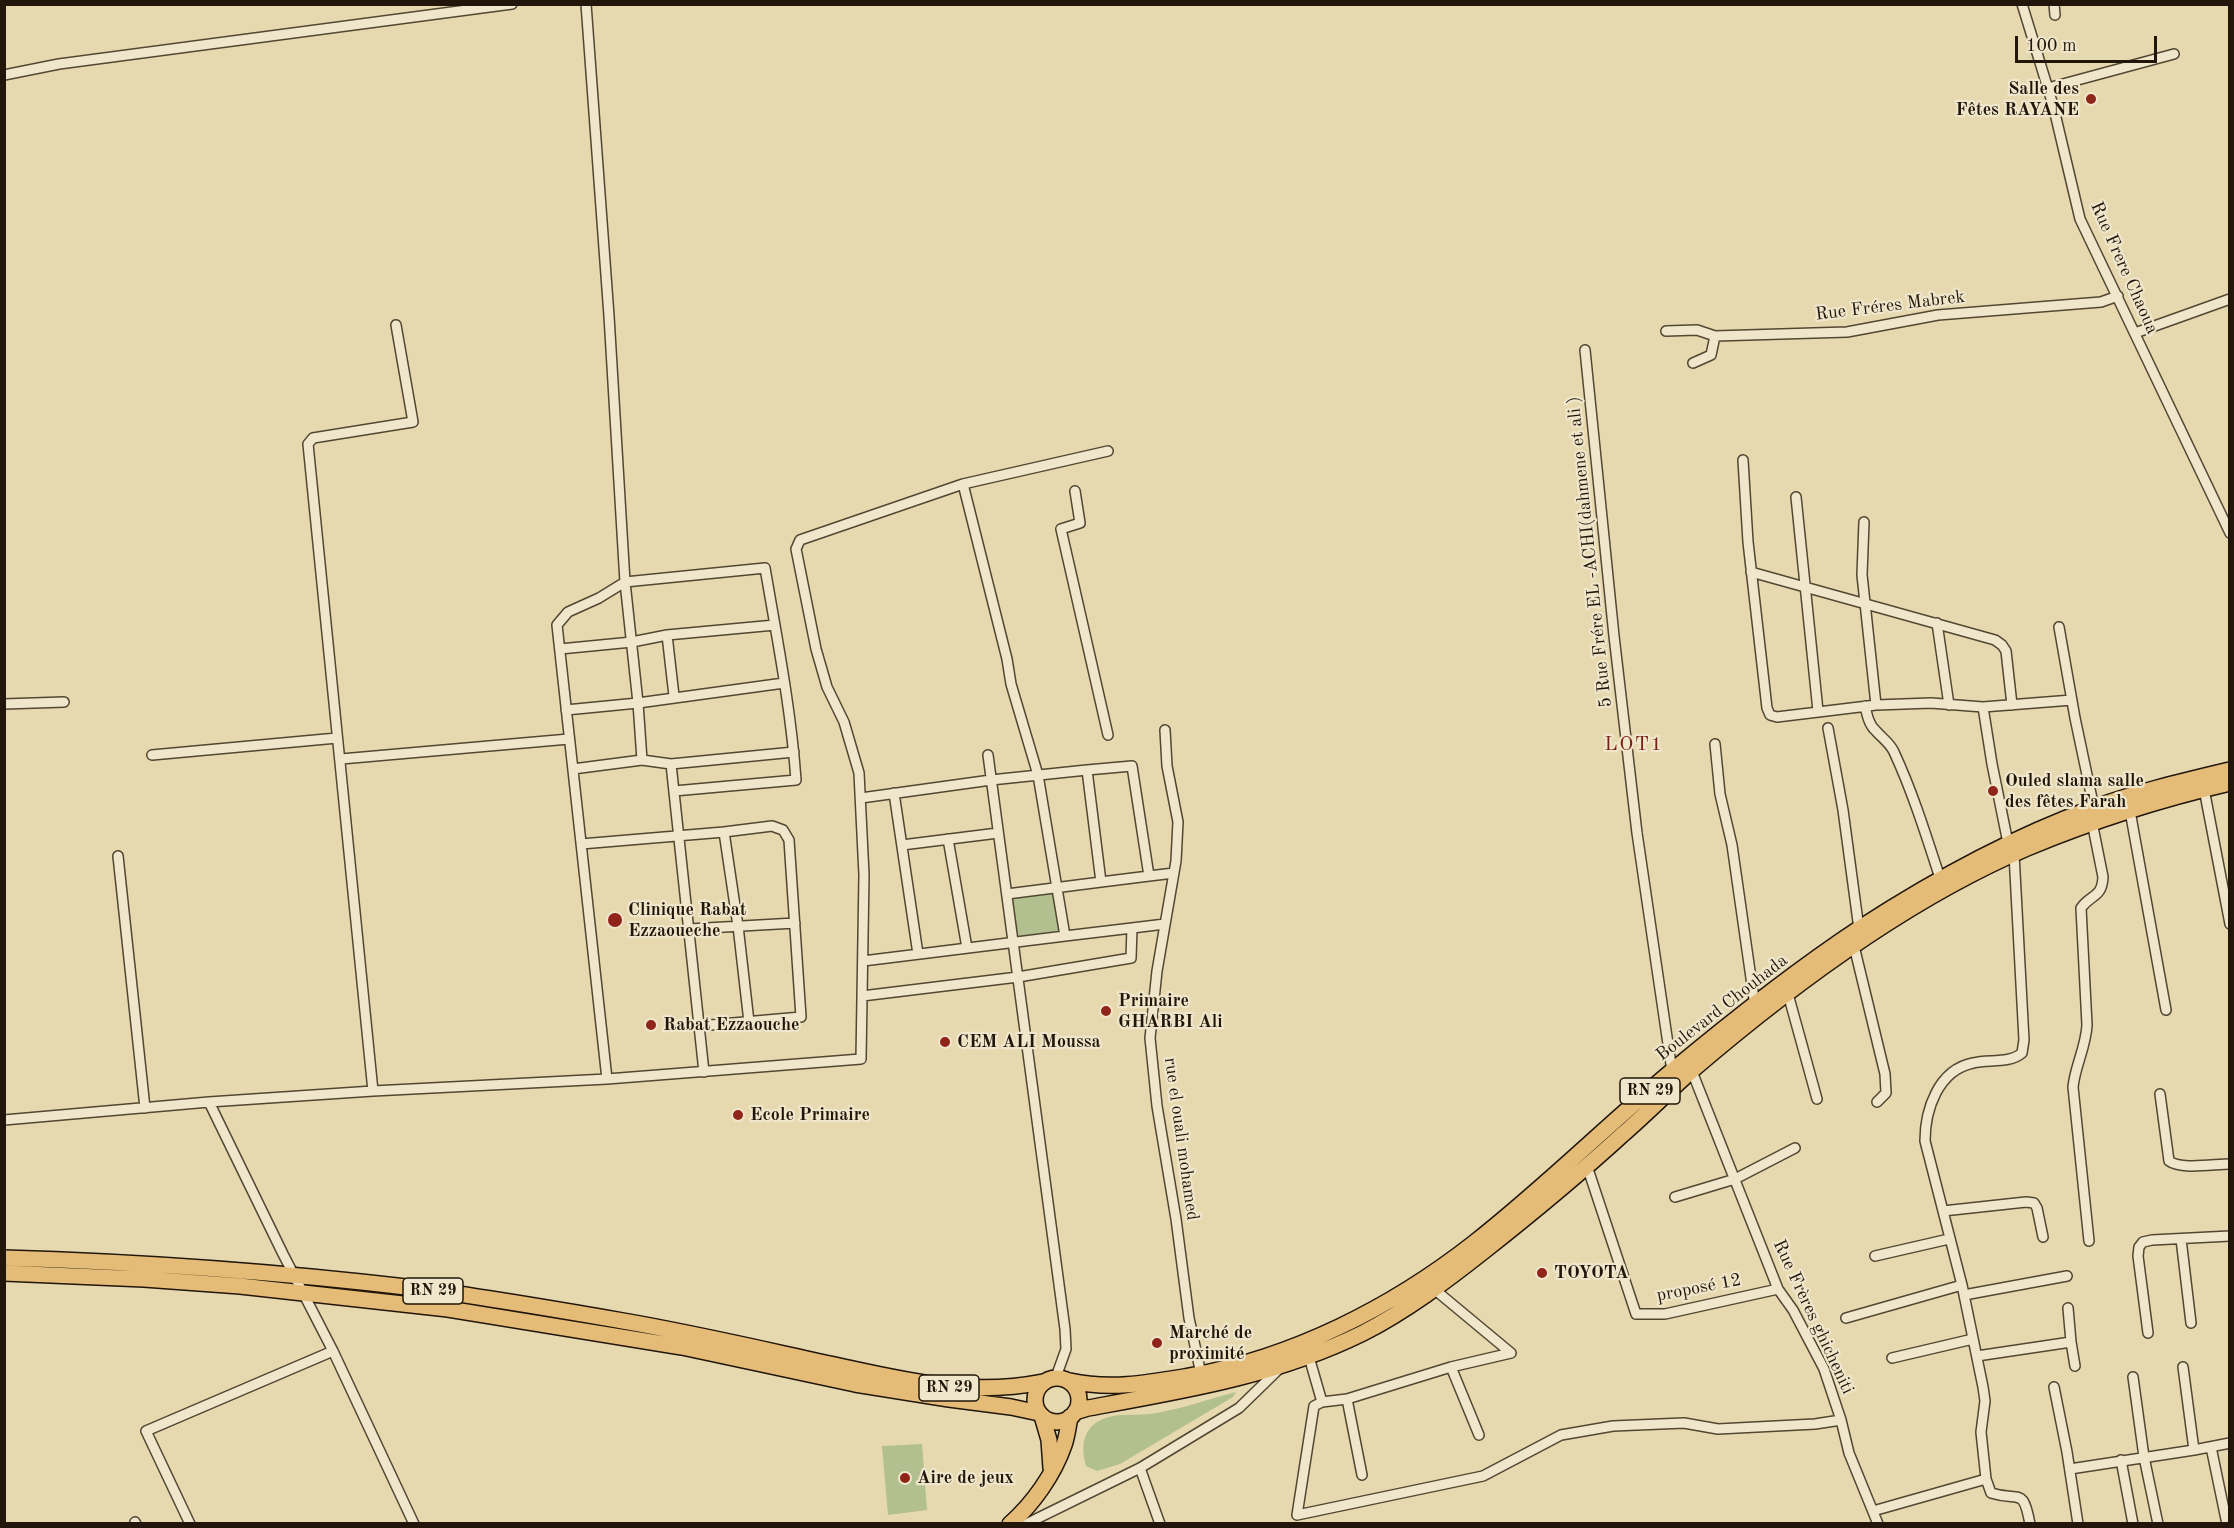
<!DOCTYPE html>
<html>
<head>
<meta charset="utf-8">
<style>
	body { margin:0 }
	#map { position:relative; width:2234px; height:1528px; overflow:hidden; background:#e7d9af; font-family:"Old Standard TT",serif }
	canvas { display:block }
	.frame { position:absolute; inset:0; border:6px solid #211609; pointer-events:none }
	.scale { position:absolute; left:2015px; top:36px; width:142px; height:27px; box-sizing:border-box; border:3px solid #211609; border-top:0; padding-left:8px; font-size:18px; line-height:21px; white-space:nowrap; color:#211609; -webkit-text-stroke:4px #efe6cb; paint-order:stroke }
</style>
</head>
<body>
<div id="map">
<canvas width="2234" height="1528"></canvas>
<div class="frame"></div>
<div class="scale">100 m</div>
</div>
<script>
const g = document.querySelector('canvas').getContext('2d');
g.lineJoin = 'round';
function fillPath(path, color) {
  g.fillStyle = color;
  g.fill(path, 'evenodd');
}
function trace(path, color, width, dash) {
  g.strokeStyle = color;
  g.lineWidth = width;
  g.lineCap = dash ? 'butt' : 'round';
  g.setLineDash(dash || []);
  g.stroke(path);
}
function label(font, color, halo, rows, align = 'center') {
  g.font = font + ' "Old Standard TT",serif';
  g.lineWidth = 4.5;
  g.setLineDash([]);
  g.textBaseline = 'middle';
  g.strokeStyle = halo;
  g.fillStyle = color;
  for (const [text, x, y, turn = 0] of rows) {
    g.save();
    g.translate(x, y);
    g.rotate((+turn || 0) * Math.PI / 180);
    g.textAlign = isNaN(turn) ? turn : align;
    if (halo) g.strokeText(text, 0, 0);
    g.fillText(text, 0, 0);
    g.restore();
  }
}
const green = new Path2D(`
	M1053,891L1061,933L1016,939L1010,896Z
	M1236,1392L1233,1397L1120,1464L1097,1471L1086,1466C1081,1449 1082,1430 1099,1421C1114,1412 1134,1416 1150,1414C1179,1410 1208,1399 1236,1392Z
	M922,1444L927,1510L888,1515L882,1446Z`);
const minor = new Path2D(`
	M586,4L609,316L625,582L638,703L642,760
	M2022,4L2053,105L2080,219L2230,533
	M2054,4L2055,15
	M4,75L59,64L512,4
	M2048,88L2174,54
	M1666,331L1697,330L1715,336L1847,332L1938,315L2101,302L2118,296
	M2135,333L2230,299
	M1585,350L1614,636L1637,833L1672,1071
	M1693,363L1711,355L1715,336
	M1743,460L1748,542L1767,708L1770,715L1777,717L1876,705L1931,703L1983,707L2072,700
	M1075,491L1080,523L1061,529L1108,735
	M1796,497L1818,711
	M1864,522L1862,575L1876,705
	M1751,572L1995,640L2002,645L2006,651L2012,705
	M1937,623L1949,705
	M2059,627L2075,718L2094,808
	M667,635L674,696
	M560,649L632,642L667,635L775,625
	M4,704L64,702
	M1865,706C1867,715 1869,725 1876,731C1882,738 1890,743 1894,752C1913,793 1926,835 1940,878
	M1983,707L1992,764L2008,843
	M566,710L638,703L784,683
	M1828,728L1843,810L1859,929
	M1165,730L1167,766L1178,822L1176,861L1157,971L1150,1038L1157,1106L1176,1219L1189,1318L1201,1374
	M1715,744L1720,794L1732,845L1755,1006
	M152,755L337,738
	M988,755L1065,1329L1066,1349L1056,1377
	M341,759L569,739
	M671,764L704,1072
	M573,769L642,760L671,764L794,752
	M1087,770L1132,766L1149,876L1101,882
	M2204,789L2230,924
	M894,793L918,954
	M861,798L991,780L1087,770L1101,882L1007,894
	M2130,811L2166,1010
	M948,839L967,948
	M581,844L724,832L738,926L749,1022
	M902,845L998,833
	M118,856L145,1108
	M1149,876L1174,873
	M1132,928L1165,924
	M689,929L795,923
	M1854,946L1885,1074L1886,1093L1877,1102
	M863,961L1065,936L1038,775L1011,684L1007,659L963,484
	M1788,994L1817,1099
	M862,996L1018,977L1131,958L1132,928L1065,936
	M699,1026L801,1017L789,840L783,830L772,826L724,832
	M1691,1069L1778,1289L1793,1310L1824,1369L1841,1420L1849,1453L1878,1524
	M607,1079L557,625L568,612L599,598L625,582L765,568C777,638 791,709 796,780L674,791
	M373,1091L308,444L313,438L413,422L396,325
	M2160,1094L2169,1161C2181,1170 2214,1164 2230,1164
	M209,1102L283,1254L333,1351L414,1524
	M4,1120L209,1102L373,1091L607,1079L861,1059L864,875L859,773L844,722L827,687L816,649L796,549L800,540L963,484L1108,451
	M1587,1166L1636,1314H1665L1778,1289
	M1675,1197L1735,1179L1795,1148
	M1943,1211L2026,1202L2034,1203L2037,1208L2043,1237
	M2181,1239L2191,1323
	M2089,1241L2073,1087C2075,1066 2086,1047 2087,1025L2081,908C2091,894 2102,898 2103,877L2092,822
	M1875,1256L1949,1239
	M1434,1289L1511,1353L1451,1367
	M1964,1295L2067,1276
	M2068,1308L2071,1342
	M1846,1318L1962,1285
	M2148,1333L2138,1256L2139,1247L2143,1242L2152,1240L2230,1236
	M1977,1356L2071,1342L2075,1366
	M1309,1357L1322,1402L1314,1406L1297,1515L1483,1476L1561,1435L1613,1426L1684,1423L1718,1429L1815,1424L1841,1420
	M1892,1358L1973,1339
	M2183,1367L2194,1450
	M2133,1377L2144,1457L2158,1524
	M2054,1387L2067,1452L2078,1524
	M1347,1399L1362,1475
	M1322,1402L1347,1399L1451,1367L1479,1435
	M2211,1447L2227,1524
	M2121,1460L2133,1524
	M1140,1468L1160,1524
	M2070,1469L2194,1450L2230,1443
	M1986,1479L1981,1432L1985,1401L1983,1387L1962,1285L1925,1141C1925,1110 1938,1070 1973,1063C1989,1059 2009,1064 2022,1053L2024,1040L2014,854
	M1873,1511L1986,1479L1991,1493C2020,1502 2023,1486 2030,1524
	M135,1522L136,1524
	M190,1524L146,1431L333,1351
	M1026,1524L1140,1468L1239,1408L1278,1370`);
const primary = new Path2D(`
	M1042,1416L1049,1440L1051,1468
	M1010,1524C1033,1504 1054,1474 1064,1445C1067,1437 1068,1427 1070,1417`);
const trunk = new Path2D(`
	M4,1258C142,1262 279,1272 415,1288C485,1297 554,1309 623,1321C693,1333 761,1349 830,1364C904,1380 967,1397 1043,1382
	M4,1273L144,1279L240,1286L448,1309L682,1347L855,1384L949,1399L1011,1407L1039,1413
	M1035 1400a22 22 0 1 1 44 0a22 22 0 1 1-44 0Z
	M1070,1381C1111,1390 1148,1383 1190,1376C1293,1357 1391,1308 1474,1243C1543,1189 1605,1127 1672,1071C1732,1021 1795,971 1860,928C1934,880 2010,838 2093,808C2137,792 2184,781 2230,770
	M1075,1412L1088,1408C1182,1391 1276,1376 1363,1333C1406,1311 1446,1281 1484,1251C1531,1214 1577,1176 1622,1135C1645,1115 1667,1093 1690,1072C1789,987 1907,899 2027,848C2092,821 2161,799 2230,783`);
const markers = [
	[2091,99,6,"#8f2418"],
	[1993,791,6,"#8f2418"],
	[615,920,8,"#8f2418"],
	[1106,1011,6,"#8f2418"],
	[651,1025,6,"#8f2418"],
	[945,1042,6,"#8f2418"],
	[738,1115,6,"#8f2418"],
	[1542,1273,6,"#8f2418"],
	[1157,1343,6,"#8f2418"],
	[905,1478,6,"#8f2418"]
];
const shields = [
	[1650,1091,60],
	[433,1291,60],
	[949,1388,60]
];
const shieldNames = [
	["RN 29",1650,1091],
	["RN 29",433,1291],
	["RN 29",949,1388]
];
const poiNames = [
	["Salle des",2079,89,"right"],
	["Fêtes RAYANE",2079,110,"right"],
	["Ouled slama salle",2005,781],
	["des fêtes Farah",2005,802],
	["Clinique Rabat",628,910],
	["Ezzaoueche",628,931],
	["Primaire",1118,1001],
	["GHARBI Ali",1118,1022],
	["Rabat Ezzaouche",663,1025],
	["CEM ALI Moussa",957,1042],
	["Ecole Primaire",750,1115],
	["TOYOTA",1554,1273],
	["Marché de",1169,1333],
	["proximité",1169,1354],
	["Aire de jeux",917,1478]
];
const streetNames = [
	["Rue Frere Chaoua",2124,268,66],
	["Rue Fréres Mabrek",1890,306,-7],
	["5 Rue Frére EL -ACHI(dahmene et ali )",1590,552,-96],
	["Boulevard Chouhada",1722,1008,-38],
	["rue el ouali mohamed",1181,1139,82],
	["proposé 12",1699,1288,-11],
	["Rue Frères ghicheniti",1813,1317,65]
];
const neighbourhoodNames = [
	["LOT1",1634,745]
];
fillPath(green, '#b1c08e');
trace(minor, '#524732', 12);
trace(primary, '#211609', 18);
trace(trunk, '#211609', 18);
trace(minor, '#efe6cb', 9);
trace(primary, '#e4bc78', 15);
trace(trunk, '#e4bc78', 15);
for (const [x, y, r, color] of markers) {
  const dot = new Path2D();
  dot.arc(x, y, r, 0, 2 * Math.PI);
  g.fillStyle = color;
  g.fill(dot);
  trace(dot, '#efe6cb', 2);
}
for (const [x, y, w] of shields) {
  const box = new Path2D();
  box.roundRect(x - w / 2, y - 13, w, 26, 4.5);
  g.fillStyle = '#efe6cb';
  g.fill(box);
  trace(box, '#211609', 1.5);
}
label('bold 16px', '#211609', null, shieldNames);
label('bold 18px', '#211609', '#efe6cb', poiNames, 'left');
label('18px', '#211609', '#efe6cb', streetNames);
g.letterSpacing = '1.5px';
label('20px', '#7a1f14', '#efe6cb', neighbourhoodNames);
g.letterSpacing = '0px';
</script>
</body>
</html>
